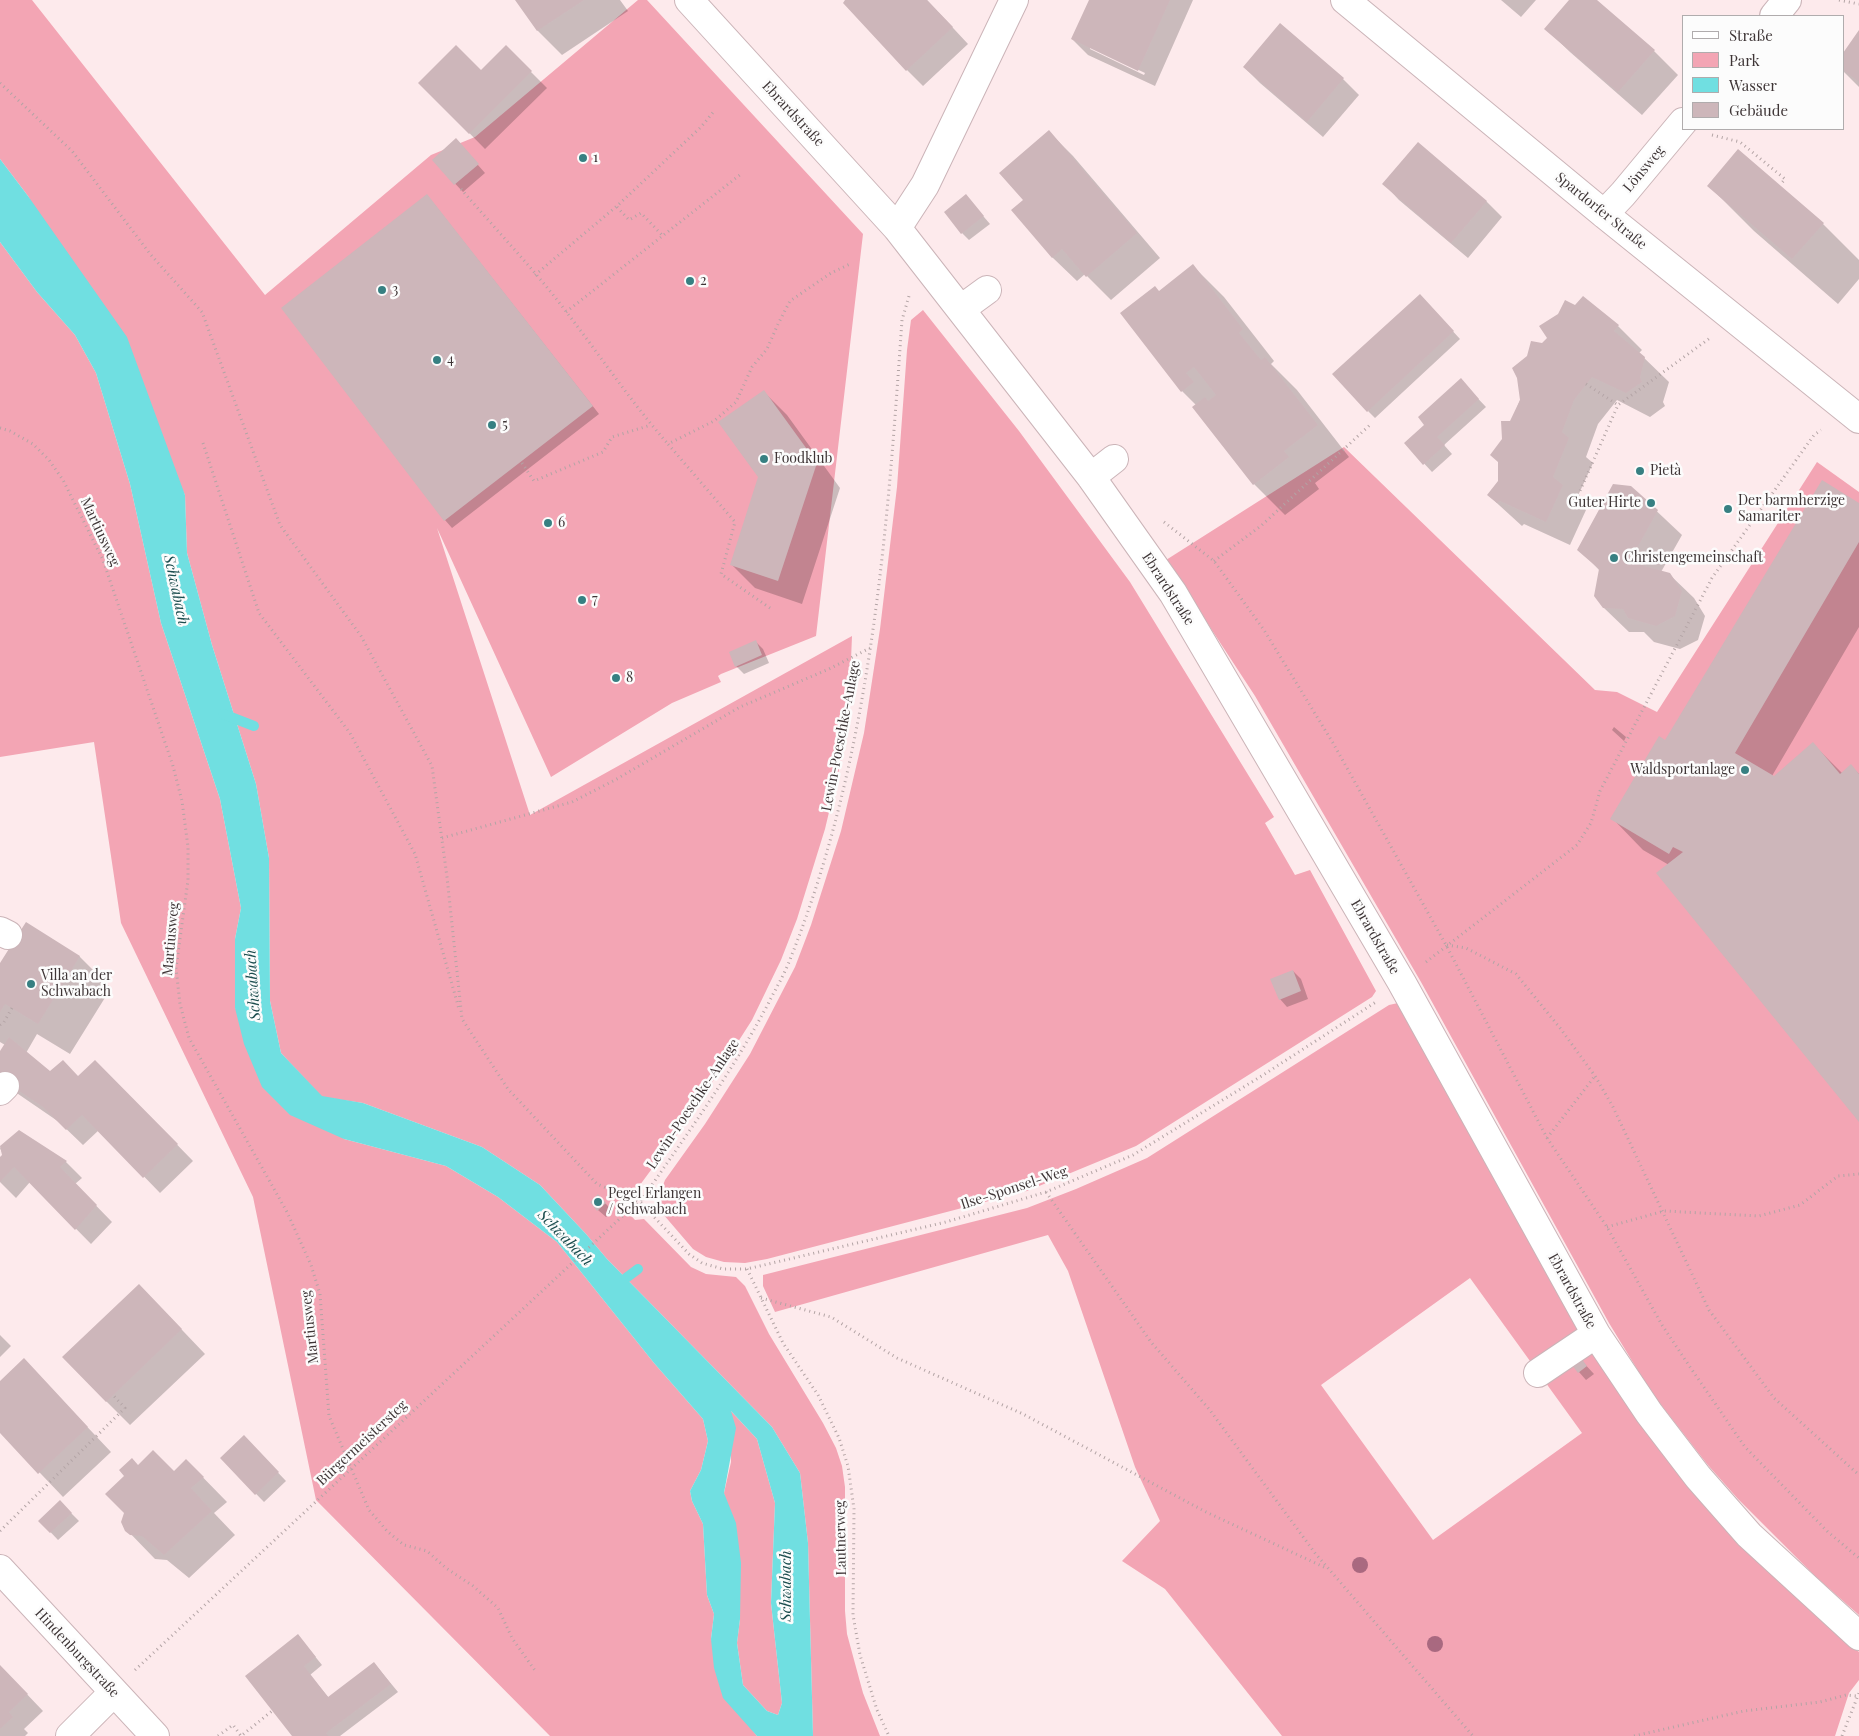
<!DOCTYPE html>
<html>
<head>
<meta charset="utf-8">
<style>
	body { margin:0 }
	#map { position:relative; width:1859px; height:1736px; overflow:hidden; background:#fdeaec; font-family:"Playfair Display",serif }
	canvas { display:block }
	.legend { position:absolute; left:1682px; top:15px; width:162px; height:115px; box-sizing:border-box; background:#fcfcfc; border:1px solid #b0acad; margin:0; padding:6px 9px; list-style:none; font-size:15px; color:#3e3536 }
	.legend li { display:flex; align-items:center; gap:10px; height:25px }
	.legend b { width:25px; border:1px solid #b0acad }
</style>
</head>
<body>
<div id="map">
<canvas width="1859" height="1736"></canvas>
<ul class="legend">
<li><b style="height:6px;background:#fff"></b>Straße</li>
<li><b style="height:14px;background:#f3a5b4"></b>Park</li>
<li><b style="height:14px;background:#70dfe1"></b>Wasser</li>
<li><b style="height:14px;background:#cdb6ba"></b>Gebäude</li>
</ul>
</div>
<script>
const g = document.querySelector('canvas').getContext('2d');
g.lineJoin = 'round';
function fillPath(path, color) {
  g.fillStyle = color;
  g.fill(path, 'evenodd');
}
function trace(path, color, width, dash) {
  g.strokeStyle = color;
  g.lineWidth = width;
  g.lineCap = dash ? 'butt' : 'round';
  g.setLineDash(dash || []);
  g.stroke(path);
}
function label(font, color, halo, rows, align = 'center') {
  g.font = font + ' "Playfair Display",serif';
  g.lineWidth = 5;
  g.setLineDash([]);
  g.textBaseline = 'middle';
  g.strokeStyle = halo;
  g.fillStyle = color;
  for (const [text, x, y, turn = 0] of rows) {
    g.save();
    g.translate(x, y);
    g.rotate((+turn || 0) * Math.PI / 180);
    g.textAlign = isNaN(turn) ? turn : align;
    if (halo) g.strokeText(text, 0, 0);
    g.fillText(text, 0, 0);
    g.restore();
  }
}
const green = new Path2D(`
	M0,0H32L265,295L431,155L475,137L638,0H647L863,234L816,636L721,674L718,676L721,682L672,703L551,777L437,528L530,815L852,636L848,732L825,829L797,919L781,960L752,1020L690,1117L637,1189L620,1204L635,1220L644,1219L691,1267L706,1274L736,1277L745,1286L769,1334L823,1423L836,1448L842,1466L845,1487V1611L847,1634L863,1693L880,1736H813L808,1543L800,1473L772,1427L607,1259L586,1234L540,1185L482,1147L363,1103L322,1097L281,1053L270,1001L269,858L256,784L212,645L187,553L185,495L28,196L0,159Z
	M0,242L37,292L75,335L96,373L130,484L161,623L220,799L241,908L235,939V1008L344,1139L446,1166L498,1197L557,1242L654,1363L703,1419L708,1441L701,1470L690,1491L692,1501L703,1524L707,1595L714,1614L711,1639L753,1731L757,1736H550L316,1500L253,1197L121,923L94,742L0,757Z
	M923,310L1019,431L1130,582L1274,817L1265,823L1295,875L1310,870L1376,991L1372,997L1136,1146L1027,1191L767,1259L745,1263L724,1262L706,1257L693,1249L663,1214L659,1207L658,1199L665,1180L705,1124L750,1054L795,967L811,925L841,831L864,733L880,629L897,487L907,350L911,320Z
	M1344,447L1595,690L1617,692L1657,712L1817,462L1859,492V1615L1816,1577L1738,1499L1707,1464L1651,1392L1609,1323L1421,982L1255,696L1166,560Z
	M1398,1003L1594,1353L1629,1409L1686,1483L1796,1596L1859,1652V1680L1849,1693L1835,1736H1282L1165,1589L1122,1561L1160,1521L1135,1467L1068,1271L1048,1235L775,1312L763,1286V1275L1027,1208L1076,1189L1147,1158L1389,1005ZM1470,1278L1582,1433L1433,1540L1321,1385Z
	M730,1410L757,1439L775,1503L771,1603L782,1703L778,1715L767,1711L743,1685L737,1643L740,1619L724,1493L731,1462Z`);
const water = new Path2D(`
	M0,159L28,196L127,337L185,495L187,553L212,645L256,784L269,858L270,1001L281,1053L322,1096L363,1103L482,1147L540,1185L586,1234L607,1259L772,1427L800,1473L808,1543L813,1736H757L723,1698L714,1668L711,1639L714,1614L707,1595L703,1524L692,1501L690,1491L701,1470L708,1441L703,1419L654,1363L557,1242L498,1197L446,1166L344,1139L290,1115L262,1087L244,1044L235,1008V939L241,908L220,799L161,623L130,484L96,373L75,335L37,292L0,242ZM731,1411L757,1439L775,1503L771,1603L782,1703L778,1715L767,1711L743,1685L737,1643L740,1619L741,1563L736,1523L724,1493L736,1428Z`);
const shadow = new Path2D(`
	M517,0H620L628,11L562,55L538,31Z
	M847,0H927L968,44L923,86L907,70Z
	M1091,0H1193L1155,86L1088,55L1072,39ZM1090,47L1145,73L1144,75L1090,49Z
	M1501,0H1536L1521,17Z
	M1571,0H1595L1654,51L1678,75L1642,115L1570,52L1546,29Z
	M1859,32V87L1843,71V55Z
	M506,47L547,88L485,149L420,83L481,71Z
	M1244,67L1343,79L1359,95L1323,137L1260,83Z
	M1049,132L1073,156L1160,258L1111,300L1085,274L1077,281L1053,258L1013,210L1024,200Z
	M463,148L485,173L463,192L433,160Z
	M1384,184L1486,201L1502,217L1468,258L1399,200Z
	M1709,186L1823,224L1859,260V279L1838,304L1754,231Z
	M966,196L990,224L969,240L962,233Z
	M434,204L599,414L452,528L445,520L283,309Z
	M1193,266L1224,297L1274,361L1271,364L1297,390L1349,457L1315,483L1319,489L1285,515L1254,484L1196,405L1182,391L1159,292Z
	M1427,303L1460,339L1375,418L1368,411Z
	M1618,326L1642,350L1639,353L1669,382L1663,402L1665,406L1650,417L1617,400L1598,424L1586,457L1593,463L1576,500L1586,510L1570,545L1524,524L1522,526L1488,495L1499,481L1504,439L1543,344Z
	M1468,388L1486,407L1444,445L1452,454L1432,472L1406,444Z
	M763,391L787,415L840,488L802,604L755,588L731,564L760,477Z
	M1631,487L1682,535L1661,572L1669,574L1694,598L1705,616L1698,640L1680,649L1654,642L1644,632H1629L1604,608L1600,571L1579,549Z
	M1859,504V627L1772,776L1774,777L1813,744L1842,773L1851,766L1859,774V1120L1669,865L1643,850L1612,818L1666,742Z
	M756,642L763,649L769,663L744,674L736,666Z
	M1614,727L1626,737L1624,741L1612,730Z
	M79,956L111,988L70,1054L37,1034L26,1053L50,1073L78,1077H111L193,1161L160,1193L99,1130L83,1145L59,1122L5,1085L0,1053L5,1045L0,1042V965Z
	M1293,971L1301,979L1308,999L1287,1007L1280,999Z
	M19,1132L66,1162L82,1178L75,1184L112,1222L91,1244L30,1182L16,1198L0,1182V1159L3,1155L0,1148Z
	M598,1196L613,1211L606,1217L598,1210Z
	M163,1310L205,1354L130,1425L106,1401Z
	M0,1335L11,1346L0,1357Z
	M24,1360L111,1452L63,1497L0,1431V1383Z
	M1581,1360L1594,1374L1586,1380L1579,1372Z
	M244,1437L286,1481L264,1502L222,1459Z
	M186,1460L227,1502L214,1513L235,1535L189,1578L167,1560L155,1559L123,1526L138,1466L174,1472Z
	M60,1502L79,1521L58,1540L40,1521Z
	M305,1644L322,1665L310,1675L329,1698L374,1663L398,1692L340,1736H293Z
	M0,1666L43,1711L24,1729L28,1733L25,1736H0Z`);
const stream = new Path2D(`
	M223,714L254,726
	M626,1278L638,1269`);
const building = new Path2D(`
	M515,0H584L537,31Z
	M845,0H927L953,27L906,71L843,3Z
	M1089,0H1170L1138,71L1071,39Z
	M1569,0H1597L1655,50L1618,92L1544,29Z
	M1280,23L1344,78L1307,122L1243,67Z
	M1859,30V82L1843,70V53Z
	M456,45L481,70L506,45L532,71L469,134L418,83Z
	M1049,130L1137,233L1086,277L1062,249L1052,258L1011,210L1023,200L999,173Z
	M456,138L479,164L454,185L432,160Z
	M1418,142L1487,201L1451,243L1382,184Z
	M1738,149L1824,223L1792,259L1707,186Z
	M427,194L593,406L444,521L281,308Z
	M966,194L984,216L961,234L944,212Z
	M1193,264L1243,329L1239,333L1261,360L1265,357L1318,425L1284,451L1289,457L1253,485L1192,407L1205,397L1208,401L1216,395L1194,367L1186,373L1194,382L1181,392L1120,313L1155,286L1159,291Z
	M1420,294L1454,331L1367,412L1332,374Z
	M1583,296L1619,325L1614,331L1645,357L1640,377L1642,382L1626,393L1592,377L1574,400L1562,432L1569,438L1553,477L1563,485L1546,522L1500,501L1497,503L1487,495L1498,481V462L1490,455L1502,439L1501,421H1510L1520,400L1517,378L1512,368L1527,356L1531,341L1542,343L1547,338L1539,326L1558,314L1565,300L1575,305Z
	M1461,378L1479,399L1437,437L1445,445L1423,465L1404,443L1424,425L1418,417Z
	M764,390L817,463L778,581L730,565L758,477L718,422Z
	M1822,480L1859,503V542L1735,753L1774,776L1813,742L1840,774L1851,764L1859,774V1122L1656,873L1683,852L1673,847L1669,854L1610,819L1659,736L1665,740Z
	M1613,484L1631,486L1658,510L1636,550L1644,566L1670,573L1682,591L1675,616L1656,626L1628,618L1623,609L1603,608L1594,596L1599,569L1577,550Z
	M756,640L762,655L735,667L729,652Z
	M26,922L80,956L38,1024L5,1004L0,1012V963Z
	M1293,970L1301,991L1279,1000L1270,979Z
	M9,1037L50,1071L63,1060L78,1076L95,1060L178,1144L143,1178L82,1115L66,1130L43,1107L0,1078V1051Z
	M19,1130L67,1161L60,1167L97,1205L75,1230L14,1167L0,1182V1157L2,1155L0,1146Z
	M598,1194L606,1203L597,1211L590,1202Z
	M139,1284L182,1329L106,1402L62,1357Z
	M24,1358L88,1427L38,1474L0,1433V1381Z
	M1581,1358L1587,1366L1578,1373L1572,1365Z
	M244,1435L279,1472L255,1495L220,1458Z
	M153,1450L174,1471L186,1459L204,1477L191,1488L212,1511L164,1555L142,1536L130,1535L125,1531L121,1522L124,1513L105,1494L124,1476L119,1470L132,1458L138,1465Z
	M60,1500L72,1513L50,1533L38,1521Z
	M298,1634L316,1657L304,1666L328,1697L374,1662L391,1684L326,1733L329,1736H292L245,1676Z
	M0,1665L28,1694L9,1712L13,1717L0,1729Z`);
const path = new Path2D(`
	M1839,0L1859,4
	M0,83L72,151L151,255L202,312L280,525L361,636L432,766L447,877L462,1019L508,1089L597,1184L640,1202L689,1254L702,1263L723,1269H747L946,1222L1046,1192L1133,1155L1260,1077L1376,1002
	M1712,135L1740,142L1785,179L1780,185
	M461,189C496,230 535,270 568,314C601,357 632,403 668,444
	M617,207L629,220L641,213L663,236
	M535,275L617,206L701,127L715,110
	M566,312L741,174
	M1586,384L1618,405
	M0,428L10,431L33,444L49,460L63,480L103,560L173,766L182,801L188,847V880L176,968L180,1004L189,1038L287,1212L311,1265L320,1294L329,1416L369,1510L388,1532L404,1545L427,1551L446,1568L473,1586L498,1608L512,1638L536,1672
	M203,443L259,613L350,733L415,854L459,1009
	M522,463L534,481L603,452L612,437L651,425
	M1572,509L1618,405L1710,338
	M1164,522L1214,561L1264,630L1333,743L1446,945L1547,1138L1607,1227L1662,1325L1690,1367L1745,1447L1828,1532L1859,1558
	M1214,561L1262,525L1372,423
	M770,608L721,574L735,522L668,444L714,421L736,402L752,367L767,349L778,324L790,301L831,273L850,264
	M442,838L572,802L615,780L740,707L829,669L870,648
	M1447,945L1466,948L1516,974L1560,1028L1595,1076L1613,1107L1709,1310L1774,1398L1859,1475
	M1426,962L1577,845L1591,823L1600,791L1712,578L1814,435L1821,430
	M0,1025L4,1022L12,1008
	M1547,1138L1595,1076
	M1046,1192L1151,1342L1209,1409L1315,1553L1473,1736
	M1607,1227L1664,1211L1759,1216L1800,1205L1838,1176L1859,1174
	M747,1269L783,1343L818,1395L839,1438L848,1466L854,1509L853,1615L860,1655L877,1710L889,1736
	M761,1298L831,1317L897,1358L1023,1414L1206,1512L1326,1568
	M0,1531L125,1408L113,1395
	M135,1670L627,1212L640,1202C685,1137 731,1074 768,1004C775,990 783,977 789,962C871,759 887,536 902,320L909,296
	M218,1736L233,1725L241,1736L272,1711
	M1634,1736L1744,1711L1820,1702L1846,1695L1857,1696
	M1842,1736L1859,1693`);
const minor = new Path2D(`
	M689,0L897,228L1091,477L1173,593L1402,983L1596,1334L1649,1413L1698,1477L1749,1535L1859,1636
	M1345,0L1604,214L1859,419
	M1774,16L1787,0
	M1604,214L1623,194L1683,122
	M897,228L925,185L1014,0
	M961,309L987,290
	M1091,477L1114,459
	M0,931L8,935
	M0,1091L5,1086
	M1538,1373L1596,1334
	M0,1569L155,1736
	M70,1736L114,1692`);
const trees = [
	[1360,1565],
	[1435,1644]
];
const markers = [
	[583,158,5,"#378082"],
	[690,281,5,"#378082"],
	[382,290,5,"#378082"],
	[437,360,5,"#378082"],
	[492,425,5,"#378082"],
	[764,459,5,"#378082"],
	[1640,471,5,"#378082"],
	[1651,503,5,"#378082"],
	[1728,509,5,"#378082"],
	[548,523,5,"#378082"],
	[1614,558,5,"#378082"],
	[582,600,5,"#378082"],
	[616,678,5,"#378082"],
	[1745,770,5,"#378082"],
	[31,984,5,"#378082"],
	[598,1202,5,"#378082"]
];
const streetNames = [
	["Ebrardstraße",793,114,47],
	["Lönsweg",1644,169,-50],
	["Spardorfer Straße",1601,211,39],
	["Martiusweg",100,532,65],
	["Ebrardstraße",1168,589,57],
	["Lewin-Poeschke-Anlage",841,736,-79],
	["Ebrardstraße",1375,937,60],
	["Martiusweg",171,939,-85],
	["Lewin-Poeschke-Anlage",693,1104,-56],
	["Ilse-Sponsel-Weg",1014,1188,-18],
	["Ebrardstraße",1572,1291,61],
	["Martiusweg",310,1327,-96],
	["Bürgermeistersteg",362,1443,-43],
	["Lautnerweg",841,1538,-91],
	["Hindenburgstraße",77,1653,47]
];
const poiNames = [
	["1",593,158],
	["2",700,281],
	["3",392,290],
	["4",447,360],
	["5",502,425],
	["Foodklub",774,459],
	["Pietà",1650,471],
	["Der barmherzige",1738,501],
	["Samariter",1738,517],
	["Guter Hirte",1641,503,"right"],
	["6",558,523],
	["Christengemeinschaft",1624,558],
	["7",592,600],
	["8",626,678],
	["Waldsportanlage",1735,770,"right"],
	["Villa an der",41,976],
	["Schwabach",41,992],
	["Pegel Erlangen",608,1194],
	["/ Schwabach",608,1210]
];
const waterNames = [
	["Schwabach",176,590,78],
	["Schwabach",253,985,-94],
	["Schwabach",565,1238,46],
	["Schwabach",786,1586,-90]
];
fillPath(green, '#f3a5b4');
fillPath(water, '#70dfe1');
fillPath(shadow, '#0003');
trace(stream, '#70dfe1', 10);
fillPath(building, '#cdb6ba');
trace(minor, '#cbb4b8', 30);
trace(path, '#b3a4a5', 3, [1, 4]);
trace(minor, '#fff', 28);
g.fillStyle = '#a96980';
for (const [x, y] of trees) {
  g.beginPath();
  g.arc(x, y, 8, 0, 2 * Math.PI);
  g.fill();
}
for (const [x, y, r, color] of markers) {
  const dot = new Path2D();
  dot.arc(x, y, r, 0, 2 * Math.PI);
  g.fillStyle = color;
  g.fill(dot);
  trace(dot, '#fcfcfc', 2);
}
label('14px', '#3e3536', '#fcfcfc', streetNames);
label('14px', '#3e3536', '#fcfcfc', poiNames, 'left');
label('italic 15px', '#1b4d4e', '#fcfcfc', waterNames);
</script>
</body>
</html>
